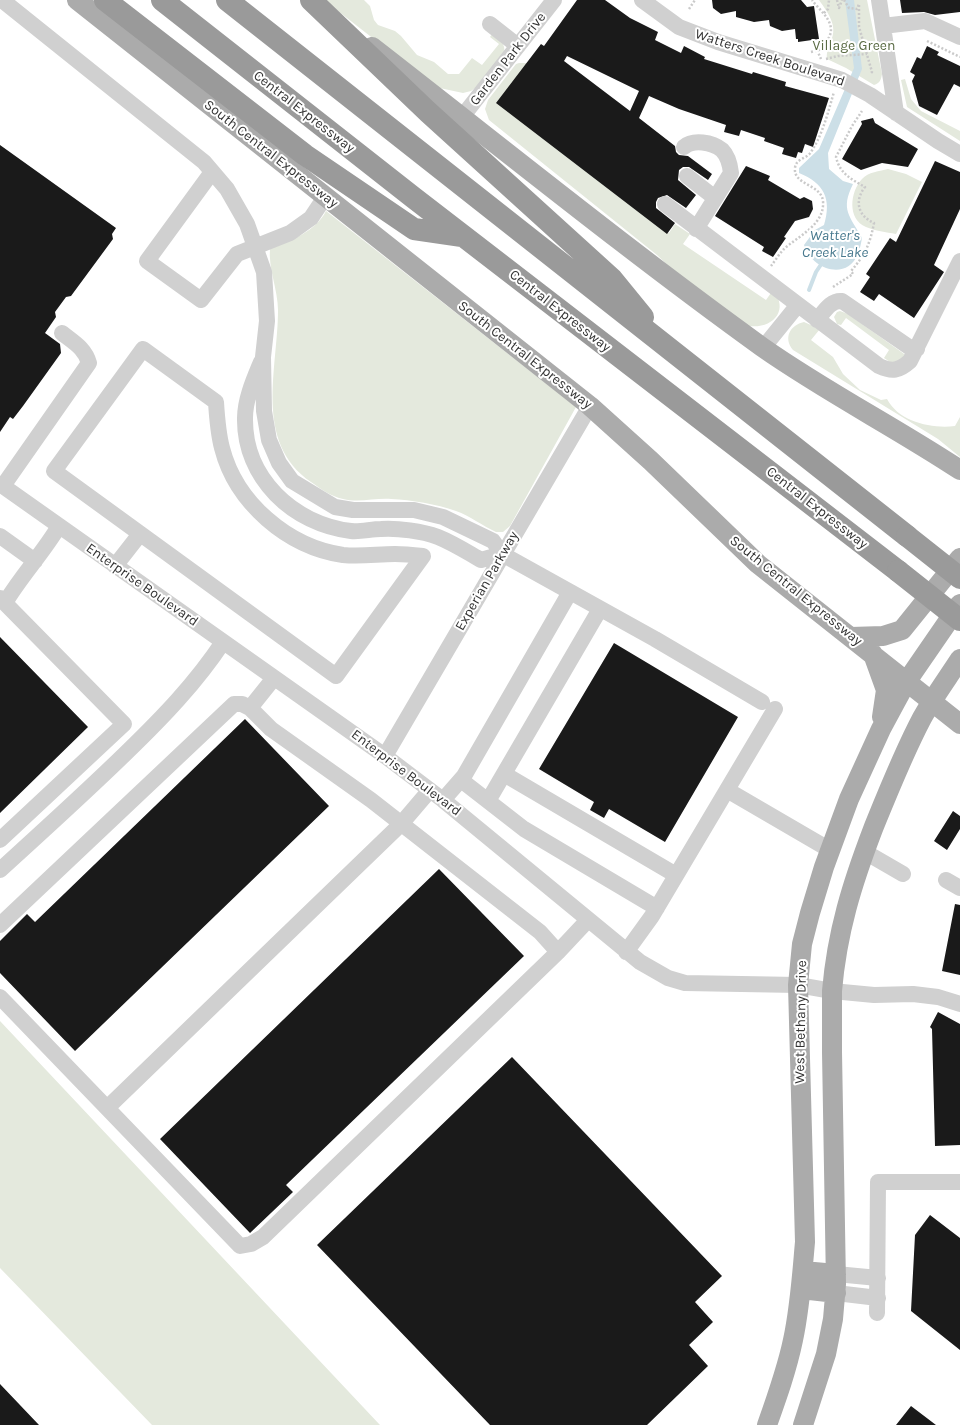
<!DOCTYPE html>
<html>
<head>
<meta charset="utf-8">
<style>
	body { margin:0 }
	canvas { display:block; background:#fff }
</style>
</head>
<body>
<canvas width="960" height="1425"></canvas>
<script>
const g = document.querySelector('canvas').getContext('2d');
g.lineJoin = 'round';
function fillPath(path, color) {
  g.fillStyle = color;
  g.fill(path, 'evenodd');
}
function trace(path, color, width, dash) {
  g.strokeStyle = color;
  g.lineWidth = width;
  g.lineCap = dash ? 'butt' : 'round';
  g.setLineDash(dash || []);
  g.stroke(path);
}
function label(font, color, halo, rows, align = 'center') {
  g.font = font + ' Karla,sans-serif';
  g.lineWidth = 4;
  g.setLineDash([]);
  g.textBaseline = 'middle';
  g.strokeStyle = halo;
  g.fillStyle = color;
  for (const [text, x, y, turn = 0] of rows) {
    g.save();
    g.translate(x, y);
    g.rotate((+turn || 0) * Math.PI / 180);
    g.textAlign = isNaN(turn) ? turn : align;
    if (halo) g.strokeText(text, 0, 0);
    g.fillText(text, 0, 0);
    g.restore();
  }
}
const green = new Path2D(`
	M324,0H364L370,6L374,20L378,25L395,31L401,36L417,55L434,62L448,74H459L472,58L482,65L499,44L490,37L492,34C500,40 506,43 504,54L478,86L471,91L463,93L435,87Z
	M819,0H867L882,74C881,80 880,83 874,85L846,68L827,59C826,51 829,48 831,41C838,25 828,13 819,0Z
	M519,63H527L499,101L669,233L675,224L690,234L683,244L766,300L773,290C790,311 772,329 749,326L682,279L657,255L489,120L485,109L488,100L516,64Z
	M905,79L911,99L921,111L960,131V141L907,107L901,80Z
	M888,169L906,174L922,182L896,234C886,232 875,231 866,227C847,219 850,192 862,179C868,172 880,171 888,169Z
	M326,211L576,407L510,526L503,532H496C483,526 470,516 456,511C436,504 412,500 391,499C374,498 359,503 343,499C330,496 321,489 311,482C253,442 278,369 278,310C278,290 268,268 270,248C291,241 316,231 326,211Z
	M840,311L848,314L907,356L896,362H890L884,358L889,350L846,318L841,325L837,324L834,317L837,312Z
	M804,322L820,329L811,340L833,357L843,374L860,390L881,400L887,399C899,422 932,429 955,426L960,417V457L938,439L793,350C783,338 790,325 804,322Z
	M0,1021L380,1425H152L0,1268Z`);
const water = new Path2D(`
	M845,0H854L862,69L828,153L829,169L843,181L853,184C840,210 850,216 862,238C861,243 860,249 858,254C847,281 812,270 804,245L815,230L824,225C832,199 824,183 799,173V168L819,149L854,68Z`);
const stream = new Path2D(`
	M809,290L816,272L822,263`);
const building = new Path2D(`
	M577,0H605L630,18L658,32L655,40L681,53L684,46L705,57L704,59L752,74L753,72L786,82L785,86L829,98L813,147L805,144L802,153L798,152L796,158L782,154L784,148L764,141L765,138L741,130L739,136L724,132L726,125L679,109L649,96L639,118L675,146L676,152L679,155L688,156L712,174L708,180L689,167H683L679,170L678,180L696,195L686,208L667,195L658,198L656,202V208L675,223L667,234L496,103L541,44L544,46ZM567,56L639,91L630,111L564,61Z
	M712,0H801L807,7L814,6L819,39L798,42V39H796L795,29L782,31L770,26L769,20L754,22L736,17V11L721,14L713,8Z
	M900,0H960V12L935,15L924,12L902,13Z
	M927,46L939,52L937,55L960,66V87L954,84L937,115L919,106L912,81L915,75L910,72L917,57L921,59Z
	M873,118L875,123L918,149L908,167L882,163L861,170L842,159L862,124L861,121Z
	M0,145L116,228L112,234L113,239L71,296L66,297L55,312L56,317L45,333L60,344L61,353L23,406L13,419L10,417L0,432Z
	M935,161L960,172V209L934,265L944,272L914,318L879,294L874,301L860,292L870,277L866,274L890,238L896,242Z
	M746,166L770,176L768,180L800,199L804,197L812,201L813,209L809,217L795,221L784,237L786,238L773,257L762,251L764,247L715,216Z
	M0,637L88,727L0,813Z
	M614,643L738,717L665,842L609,809L604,818L590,810L594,802L539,769Z
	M245,719L329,806L75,1051L0,973V941L27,914L35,922Z
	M953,811L960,816V829L947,850L934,841Z
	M439,869L524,956L286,1185L293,1192L250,1233L160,1139Z
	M955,904L960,905V975L942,971Z
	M938,1012L960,1024V1145L935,1146L932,1029L930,1027Z
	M512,1057L722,1276L695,1302L713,1322L689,1345L708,1366L647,1425H490L317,1245Z
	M930,1215L960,1238V1350L911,1311L915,1235Z
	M0,1384L39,1425H0Z
	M911,1406L936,1425H896Z`);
const path = new Path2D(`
	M837,0L839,8L842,0
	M844,0L849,8L857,9L859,4V27L872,72L870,74
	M689,9L695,0
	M824,13L828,9L829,0
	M927,41L960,57
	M817,50L821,59
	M811,52L823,49C824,43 828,41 830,35C835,21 819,10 812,0
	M826,59L838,56L867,54
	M771,266C775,261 779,254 784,249C798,236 825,225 823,201C821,184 793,185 795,168C796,158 807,159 811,152C823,134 828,112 834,92
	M833,287L853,274L851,271C865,255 870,244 874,223C858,216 854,201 865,187C851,179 840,174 836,157L852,126L862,111`);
const minor = new Path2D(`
	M2,0L204,162L227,189L247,224L264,272L267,321L263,357L264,411L269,440L279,463L292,481L335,507L353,510H414L443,517L493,541L502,554L655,639L762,702
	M642,0L679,27L718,42L842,80L870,95L938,141L960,154
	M879,0L896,113
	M490,24L518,46
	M883,26L925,21L960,37
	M462,117L554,0
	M684,147C693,139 712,142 722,150C728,156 730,164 731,173L696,229
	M212,172L147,261L201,300L237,254L290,233L311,218L325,197
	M687,176L715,198
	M665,204L879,366C892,372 899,371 910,361L960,261
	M817,320C824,312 830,300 842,301L909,347L917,349
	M763,348L797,306
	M143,349L216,402C217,418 218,433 222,448C236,503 288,547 343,555C361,557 378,554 395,554C404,554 414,555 423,556L336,676L54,471Z
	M261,362C254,379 245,399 245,418C244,478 293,524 351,531C361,532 371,529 381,529C398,528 422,531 438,537C453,543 467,552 481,560L502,554
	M0,484L385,756L443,800L640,962L668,978L685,983L798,985L832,991L874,995L913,994L938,997L960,1004
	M3,486L89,363C85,348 73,342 62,333
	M0,536L35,561
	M115,566L140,534
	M0,598L124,724L0,840
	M5,603C21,576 43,553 59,526
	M274,678L250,708L271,729L371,800L540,932L558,952
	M385,756L590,406
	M504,774L676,875
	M461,780L524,829L657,908
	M727,790L830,850
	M443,800L464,776L570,592
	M488,801L600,609
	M865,852L903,874
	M0,870C43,831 86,792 127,752C162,718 196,683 223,642
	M946,880L960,888
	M0,925L234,704H242L250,708
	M626,952L652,916L775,709
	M0,997L240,1246L251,1244L263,1237L558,952L588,920
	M107,1108L401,824L430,790
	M836,1274L878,1278
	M836,1293L878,1298
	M877,1313L878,1182H960`);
const major = new Path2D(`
	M77,0L590,406L651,461L758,564L960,724
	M372,47C502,148 629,251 762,347C826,392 895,427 960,470
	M851,637L883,636L902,630L960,558
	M873,654L886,690L882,717
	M803,1271L836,1274
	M801,1289L836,1293
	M767,1425C777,1397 787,1369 793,1340C800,1308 802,1275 805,1242L798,985L802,944L810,913L824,867L849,799L881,729L895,703L907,681L960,604
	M803,1425L826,1354L833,1319L836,1284L832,1052V991C837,932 852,884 873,829C888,792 903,754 922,718C933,698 947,679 960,659`);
const highway = new Path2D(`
	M105,0L305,155L414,229L462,236
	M162,0L414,198L898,571
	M227,0L907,536
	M311,0L428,112L612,279L643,317`);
const highwayBridge = new Path2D(`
	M907,536L960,578
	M898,571L960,620`);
const parkNames = [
	["Village Green",854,46]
];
const streetNames = [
	["Watters Creek Boulevard",770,58,18],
	["Garden Park Drive",508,59,-52],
	["Central Expressway",304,112,38],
	["South Central Expressway",271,154,38],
	["Central Expressway",560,311,38],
	["South Central Expressway",525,355,38],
	["Central Expressway",817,508,38],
	["Experian Parkway",487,581,-60],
	["Enterprise Boulevard",142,585,35],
	["South Central Expressway",796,591,39],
	["Enterprise Boulevard",406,773,37],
	["West Bethany Drive",801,1022,-89]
];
const waterNames = [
	["Watter's",835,236],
	["Creek Lake",835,253]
];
fillPath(green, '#e4e9dd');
fillPath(water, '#ccdfe7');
trace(stream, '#ccdfe7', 4);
fillPath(building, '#1a1a1a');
trace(path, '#cacaca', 2.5, [2, 2]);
trace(minor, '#d0d0d0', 16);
trace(major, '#ababab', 20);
trace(highway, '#9a9a9a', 22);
trace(highwayBridge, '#9a9a9a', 22);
label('14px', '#5a6b44', '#fff', parkNames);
label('14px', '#333', '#fff', streetNames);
label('italic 15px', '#48798e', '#fff', waterNames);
</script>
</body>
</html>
